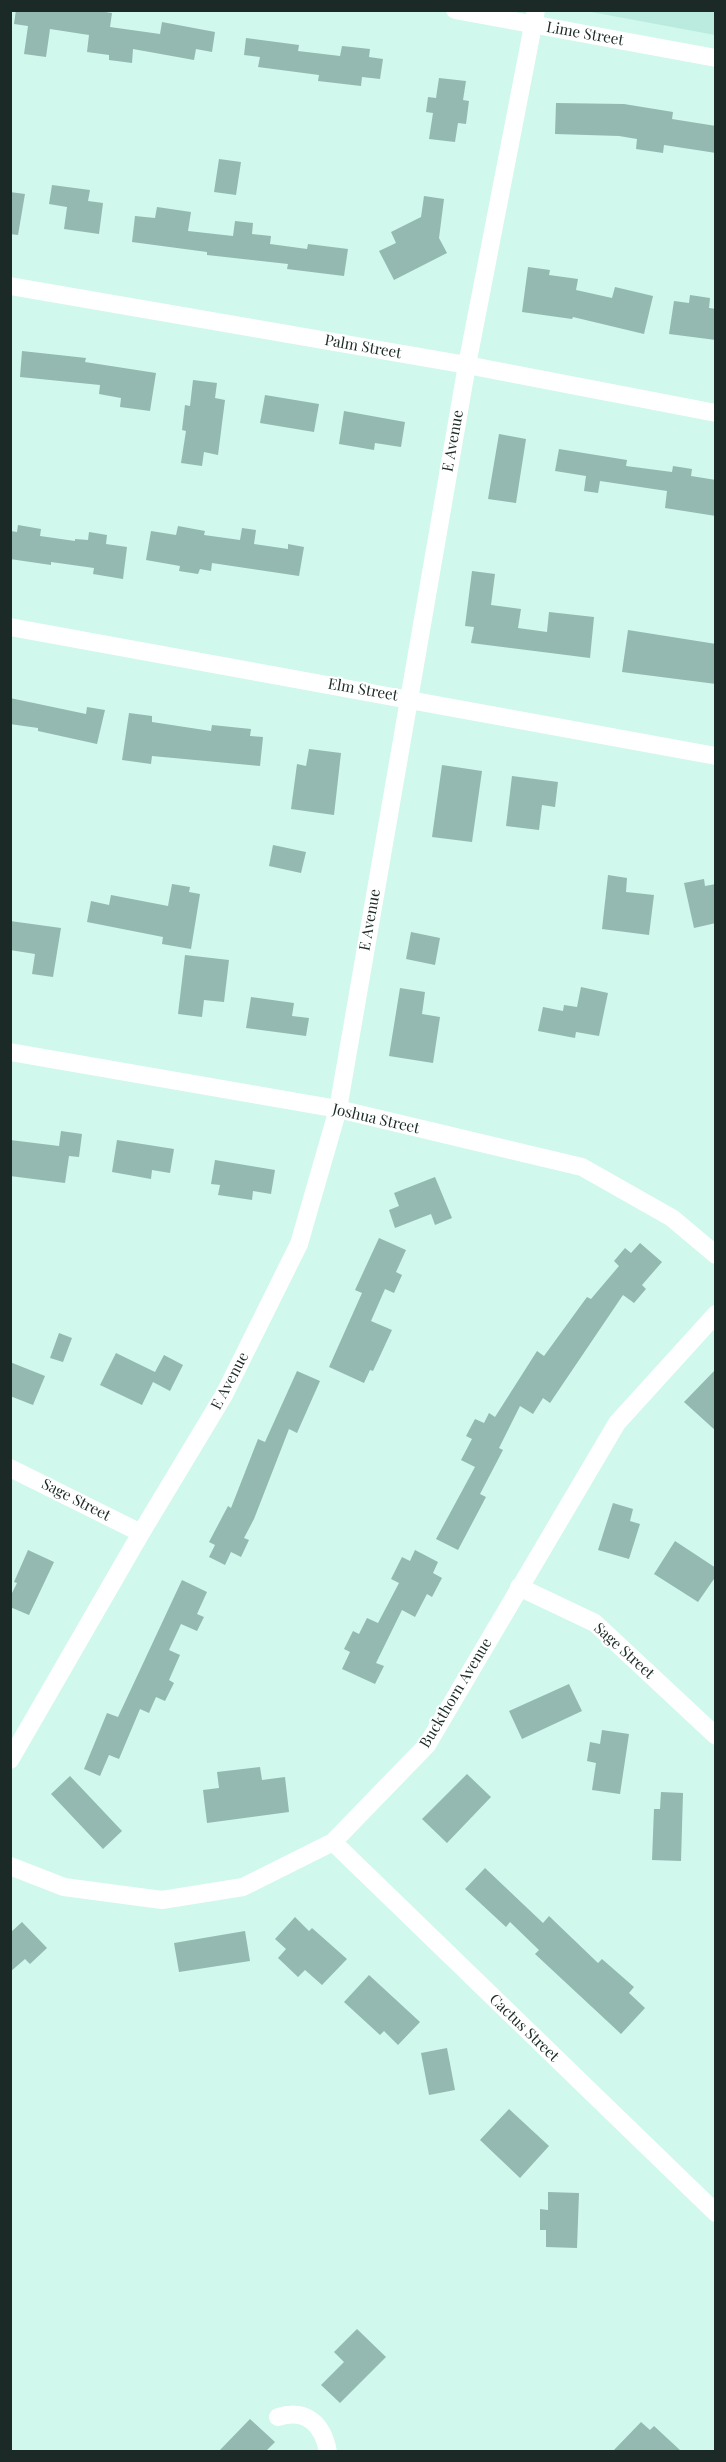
<!DOCTYPE html>
<html>
<head>
<meta charset="utf-8">
<style>
	body { margin:0 }
	#map { position:relative; width:726px; height:2462px; overflow:hidden; background:#d0f8ed; font-family:"Playfair Display",serif }
	canvas { display:block }
	.frame { position:absolute; inset:0; border:12px solid #1b2a26; pointer-events:none }
</style>
</head>
<body>
<div id="map">
<canvas width="726" height="2462"></canvas>
<div class="frame"></div>
</div>
<script>
const g = document.querySelector('canvas').getContext('2d');
g.lineJoin = 'round';
function fillPath(path, color) {
  g.fillStyle = color;
  g.fill(path, 'evenodd');
}
function trace(path, color, width, dash) {
  g.strokeStyle = color;
  g.lineWidth = width;
  g.lineCap = dash ? 'butt' : 'round';
  g.setLineDash(dash || []);
  g.stroke(path);
}
function label(font, color, halo, rows, align = 'center') {
  g.font = font + ' "Playfair Display",serif';
  g.lineWidth = 4.5;
  g.setLineDash([]);
  g.textBaseline = 'middle';
  g.strokeStyle = halo;
  g.fillStyle = color;
  for (const [text, x, y, turn = 0] of rows) {
    g.save();
    g.translate(x, y);
    g.rotate((+turn || 0) * Math.PI / 180);
    g.textAlign = isNaN(turn) ? turn : align;
    if (halo) g.strokeText(text, 0, 0);
    g.fillText(text, 0, 0);
    g.restore();
  }
}
const built = new Path2D(`
	M586,11H715V35Z`);
const building = new Path2D(`
	M16,10H92L112,13L110,27L160,34L162,22L215,32L212,52L196,49L194,60L133,49L132,63L109,60V55L87,52L89,35L50,29L46,57L24,54L28,26L14,24Z
	M246,38L299,45L298,51L340,56L342,46L370,49L369,57L383,59L380,79L362,77L361,86L318,81L319,75L258,67L260,57L244,55Z
	M439,78L466,81L463,100L469,101L466,124L458,123L455,142L429,139L433,113L426,112L428,97L436,98Z
	M556,103L624,104L673,112L672,119L716,126V153L664,145L663,153L636,149L637,139L619,136L555,134Z
	M219,159L241,162L236,195L214,192Z
	M52,185L90,190L88,201L103,203L99,234L64,229L67,207L49,204Z
	M10,192L25,194L18,235L10,234Z
	M424,196L444,199L439,238L447,253L394,280L379,251L396,243L391,232L421,217Z
	M157,207L191,212L188,231L233,236L235,221L253,223L252,234L271,236L270,244L307,249L308,244L348,249L344,276L287,269L288,264L207,255V252L132,242L135,216L155,218Z
	M528,267L550,270L549,275L578,279L576,290L612,298L615,287L653,296L644,334L573,317L572,319L522,312Z
	M690,295L710,298L709,308L716,309V340L669,334L674,301L689,303Z
	M22,351L86,358L85,362L156,373L150,411L120,407L121,398L99,394L100,385L20,377Z
	M193,380L217,383L215,398L225,400L218,455L204,452L202,466L181,463L186,431L182,430L185,405L190,406Z
	M265,395L319,404L314,432L260,423Z
	M344,411L405,422L401,447L375,443L374,450L339,444Z
	M499,434L526,439L516,503L488,499Z
	M559,449L627,460L626,466L672,472L673,466L692,469L691,476L716,480V516L665,508L667,491L600,481L598,493L584,491L586,476L555,471Z
	M18,525L41,529L40,536L75,541V539L88,540L89,532L107,535L106,544L127,547L123,579L93,574L94,568L51,562V565L10,559V531L17,532Z
	M178,526L205,531L204,535L240,540L242,528L256,530L254,544L288,549V544L304,547L299,576L212,563L211,571L200,569L198,574L179,571L180,566L146,560L151,531L176,535Z
	M472,571L495,574L491,605L521,609L518,628L547,632L549,612L594,617L590,658L471,643L474,627L465,626Z
	M628,630L716,644V684L622,672Z
	M10,698L86,714L87,707L105,710L97,744L38,731V728L10,724Z
	M129,713L152,716V722L211,731L212,725L251,729L250,736L263,737L260,766L152,756L151,764L122,760Z
	M309,749L341,753L334,815L291,809L297,764L306,766Z
	M442,765L482,771L472,842L432,837Z
	M512,776L558,782L555,807L542,805L539,830L506,826Z
	M273,845L306,852L301,873L269,866Z
	M608,875L627,878L626,892L654,895L649,935L602,929Z
	M704,879L705,886L716,884V923L694,928L684,883Z
	M172,884L190,887L189,892L200,894L191,949L162,944L163,937L87,922L91,901L109,905L111,895L168,906Z
	M10,921L61,928L53,977L32,974L35,954L10,950Z
	M411,932L440,938L435,965L406,959Z
	M185,955L229,960L224,1002L204,1000L202,1017L178,1014Z
	M581,987L608,993L599,1036L576,1032L575,1038L538,1031L543,1007L563,1011L564,1005L577,1007Z
	M400,988L425,992L422,1014L440,1017L433,1063L389,1056Z
	M251,997L294,1003L292,1016L309,1018L306,1036L246,1028Z
	M61,1131L82,1134L79,1157L69,1156L65,1183L10,1176V1140L59,1146Z
	M117,1140L174,1149L170,1173L152,1170L151,1179L112,1172Z
	M215,1160L275,1170L271,1194L253,1191L252,1200L218,1195L220,1185L211,1184Z
	M435,1177L452,1218L435,1225L431,1214L395,1228L389,1210L399,1206L394,1193Z
	M379,1238L406,1250L396,1272L402,1275L394,1293L385,1289L371,1321L392,1330L373,1371L370,1370L364,1383L329,1367L362,1293L355,1290Z
	M640,1243L662,1262L642,1285L646,1289L634,1303L623,1295L550,1403L543,1398L533,1414L520,1406L499,1448L503,1450L480,1494L486,1497L458,1550L436,1539L475,1467L461,1460L472,1439L466,1436L475,1419L484,1423L489,1413L495,1417L537,1351L544,1356L587,1297L591,1299L619,1266L614,1261L625,1248L631,1253Z
	M59,1333L72,1338L63,1362L50,1358Z
	M116,1353L155,1372L164,1355L183,1365L170,1391L153,1382L142,1405L100,1385Z
	M10,1362L45,1376L33,1405L10,1396Z
	M716,1369V1431L684,1402Z
	M297,1371L320,1381L297,1433L289,1429L254,1519L244,1538L249,1540L241,1557L231,1552L225,1565L209,1557L215,1545L209,1542L228,1506L231,1508L258,1439L265,1442Z
	M613,1503L633,1509L630,1521L640,1524L629,1559L598,1550Z
	M675,1541L716,1568V1576L698,1602L654,1574Z
	M28,1550L54,1562L29,1615L10,1607V1597L17,1583L14,1582Z
	M415,1550L438,1562L433,1573L442,1578L432,1597L427,1594L415,1617L402,1610L376,1663L384,1666L375,1684L342,1669L350,1652L344,1649L353,1631L359,1634L367,1618L378,1623L399,1583L391,1579L402,1557L410,1561Z
	M182,1580L207,1592L197,1614L204,1617L197,1631L181,1624L169,1650L180,1655L169,1680L174,1683L165,1701L156,1697L149,1713L140,1709L119,1759L109,1755L100,1776L84,1769L107,1713L118,1717Z
	M569,1684L582,1711L522,1739L509,1711Z
	M602,1730L629,1734L620,1794L592,1790L596,1763L587,1761L590,1742L600,1744Z
	M260,1767L262,1780L285,1777L289,1812L207,1823L203,1790L219,1788L217,1772Z
	M467,1774L491,1797L447,1843L422,1819Z
	M70,1776L122,1831L103,1849L51,1794Z
	M661,1792L683,1793L681,1861L652,1860L654,1809H660Z
	M485,1868L543,1923L549,1916L598,1963L602,1959L634,1987L629,1993L645,2008L621,2034L535,1954L539,1950L510,1922L506,1927L465,1889Z
	M295,1917L309,1931L312,1928L347,1959L322,1985L305,1970L298,1977L278,1958L286,1949L275,1939Z
	M22,1922L47,1948L30,1964L25,1959L10,1972V1933Z
	M245,1931L250,1961L179,1972L174,1943Z
	M369,1975L420,2022L398,2045L384,2031L380,2035L344,2002Z
	M447,2048L455,2090L429,2095L421,2053Z
	M509,2109L549,2146L520,2178L480,2140Z
	M548,2192L579,2193L577,2248L546,2247V2230H540V2209L548,2210Z
	M357,2329L386,2357L340,2403L321,2385L344,2362L334,2352Z
	M250,2419L275,2442L266,2451H219Z
	M641,2422L650,2430L654,2426L681,2451H613Z`);
const minor = new Path2D(`
	M455,10L716,58
	M10,286L467,365L716,413
	M10,627L716,756
	M10,1052L338,1109L582,1167L672,1218L716,1255
	M10,1468L141,1533
	M519,1587L595,1623L716,1736
	M10,1760L141,1533L224,1395L299,1244L338,1109L467,365L536,10
	M333,1842L716,2213
	M10,1866L64,1887L162,1900L243,1887L333,1842L427,1745L617,1423L716,1314
	M278,2417C306,2408 323,2424 328,2452`);
const streetNames = [
	["Lime Street",585,34,10],
	["Palm Street",363,347,10],
	["E Avenue",453,441,-80],
	["Elm Street",363,690,10],
	["E Avenue",370,920,-80],
	["Joshua Street",376,1119,13],
	["E Avenue",230,1381,-62],
	["Sage Street",76,1500,27],
	["Sage Street",624,1651,42],
	["Buckthorn Avenue",456,1693,-59],
	["Cactus Street",524,2028,44]
];
fillPath(built, '#bbebde');
fillPath(building, '#94b9b0');
trace(minor, '#fff', 18);
label('15px', '#1b2a26', '#fff', streetNames);
</script>
</body>
</html>
